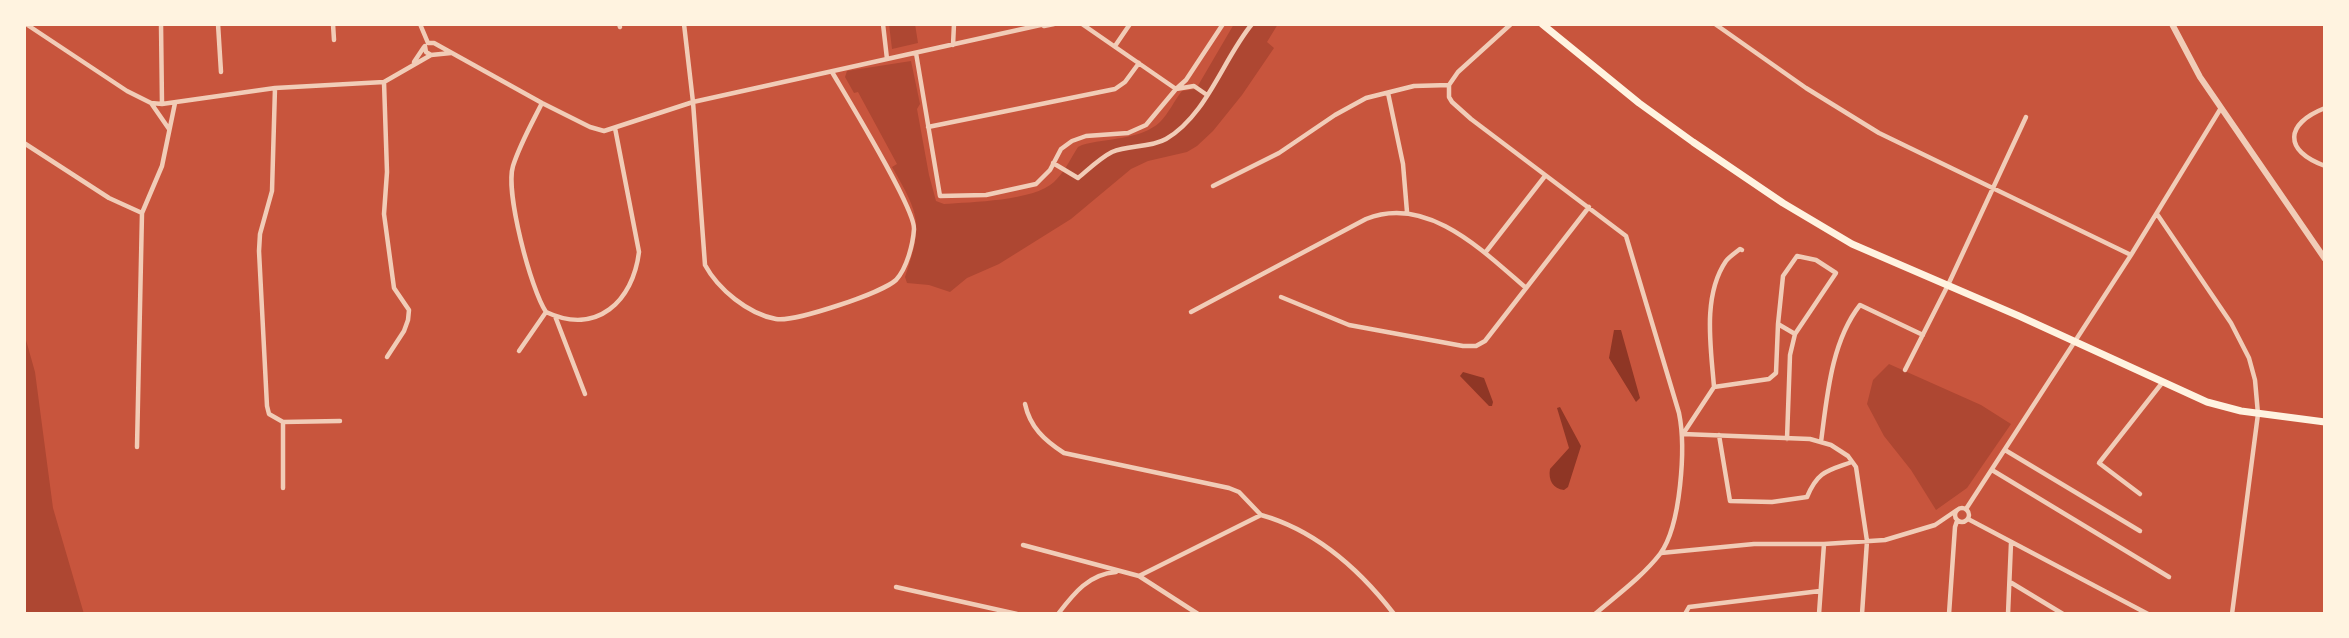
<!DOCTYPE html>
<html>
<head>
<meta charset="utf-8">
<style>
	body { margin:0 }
	#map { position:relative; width:2349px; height:638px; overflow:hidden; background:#c8553d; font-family:"Fira Sans Condensed",sans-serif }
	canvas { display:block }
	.frame { position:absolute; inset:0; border:26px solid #fff3e0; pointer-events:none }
</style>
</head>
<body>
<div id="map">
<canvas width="2349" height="638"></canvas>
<div class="frame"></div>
</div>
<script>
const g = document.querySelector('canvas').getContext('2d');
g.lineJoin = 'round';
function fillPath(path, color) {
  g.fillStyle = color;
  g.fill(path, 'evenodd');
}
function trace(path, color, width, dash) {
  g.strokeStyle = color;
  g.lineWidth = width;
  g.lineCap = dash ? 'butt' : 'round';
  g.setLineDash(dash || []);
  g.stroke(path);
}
const green = new Path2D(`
	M889,24H915L918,43L892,49Z
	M1234,24H1278L1267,42L1274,48L1242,95L1213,131L1197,146L1187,152L1148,161L1131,169L1071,219L999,264L967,278L950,292L929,285L907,283L905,277C923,225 920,215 892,167L897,164L858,92L854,93L845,77L847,71L911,61L920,104L917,109L929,175L936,201L944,204C971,202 1034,201 1054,182C1064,173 1071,158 1078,147L1082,145C1106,138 1141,140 1160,122C1169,113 1174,101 1182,91L1196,89Z
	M24,333L35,372L53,508L84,614H24Z
	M1889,364L1981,405L2011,424L1967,488L1936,510L1911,470L1884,436L1867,404L1873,380Z`);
const water = new Path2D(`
	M1614,330H1621L1640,398L1636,402L1609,358Z
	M1463,372L1484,378L1493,402L1492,406H1489L1460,376Z
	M1560,407L1581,446L1568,487L1564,490C1553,489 1548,480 1550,469L1569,448L1557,408Z`);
const minor = new Path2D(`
	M26,24L127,91L151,103L162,104L275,88L384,82L431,55
	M161,24L162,104
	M218,24L221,72
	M333,24L334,40
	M420,24L428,43
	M619,24L620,27
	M684,24L693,102L705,265C718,289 748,314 776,319C795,322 882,293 896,280C907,268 913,244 914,229C915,208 846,96 832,72
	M883,24L887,59
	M1082,24L1176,89L1194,86L1207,95
	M1511,24L1458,72L1449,85V97L1452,102L1471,119L1626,236L1679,413C1686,447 1681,526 1660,554C1642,577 1617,595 1595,614
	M1715,24L1806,88L1879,133L2131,255
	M1044,26L1054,24
	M428,43H434L542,103L590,127L604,131L693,102L1045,24
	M953,45L954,24
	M425,46L426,52L431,55L451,53
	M1115,46L1130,24
	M916,53L940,196L986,195L1036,184L1050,170L1061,149L1072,141L1086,136L1128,133L1146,125L1176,89L1186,80L1223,24
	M414,62L424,47
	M384,82L387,172L384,214L394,288L409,310L408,320L404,331L387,357
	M275,88L272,191L260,234L259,251L267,406L269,414L283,422L340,421
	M1388,93L1403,164L1407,212
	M151,103L169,129
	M542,103C532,123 520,144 513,166C505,192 531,290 546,312
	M2325,108C2285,124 2283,150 2325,166
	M928,127L1115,89L1125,82L1139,63
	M24,143L109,198L142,213
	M1053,163L1078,178C1089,169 1100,158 1112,152C1128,145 1150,148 1166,139C1207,115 1223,59 1252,24
	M1213,186L1279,153L1335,115L1366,98L1414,86L1449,85
	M2157,214L2231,323L2249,358L2255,380L2258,414L2232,614
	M1485,253L1545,176
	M1281,297L1349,325L1463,346H1476L1485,341L1589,207
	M1191,312L1366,219C1427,194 1483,251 1526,288
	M555,316L585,394
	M1778,324L1783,276L1797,256L1816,260L1836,273L1795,334L1790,355L1787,439
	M519,351L546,312C597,336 633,301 639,252L615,128
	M1905,370L1948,285L2026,117
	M1714,387C1711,348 1702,296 1726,261C1729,257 1735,253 1740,249L1742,250
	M1025,404C1030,427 1044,440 1064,453L1229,488L1239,492L1261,515
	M283,422V488
	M1683,434L1810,439L1831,445L1848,456L1856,467L1867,541L1862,614
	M1683,434L1714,387L1769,379L1776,373L1778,324L1795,334
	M1719,435L1730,501L1772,502L1807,497C1818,471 1827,471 1852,462
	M1821,442C1827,397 1831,342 1860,305L1923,335
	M137,447L142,213L162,166L175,103
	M2005,450L2140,531
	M1992,470L2169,577
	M2140,494L2099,463L2162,383
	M1955 515a7 7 0 1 1 14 0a7 7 0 1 1-14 0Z
	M1966,509L2131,255L2221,108
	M1968,519L2148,614
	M1023,545L1139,576L1198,614
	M1661,553L1754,544H1824L1885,540L1935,525L1957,510
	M1139,576L1261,515C1315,530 1360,570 1394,614
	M2010,582L2063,614
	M896,587L1017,614
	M1058,614C1074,593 1089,574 1116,572
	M1685,614L1689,607L1820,591
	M1819,614L1824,544
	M1949,614L1955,527L1957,521
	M2008,614L2011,543`);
const tertiary = new Path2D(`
	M2172,24L2200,77L2325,259`);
const secondary = new Path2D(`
	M1542,24L1639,103L1693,142L1783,203L1852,244L2019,316L2207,402L2241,411L2325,422`);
fillPath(green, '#ae4732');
fillPath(water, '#8f3625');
trace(minor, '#f1ccb7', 4.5);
trace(tertiary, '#f1ccb7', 6);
trace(secondary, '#fff3e0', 7);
</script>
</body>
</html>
